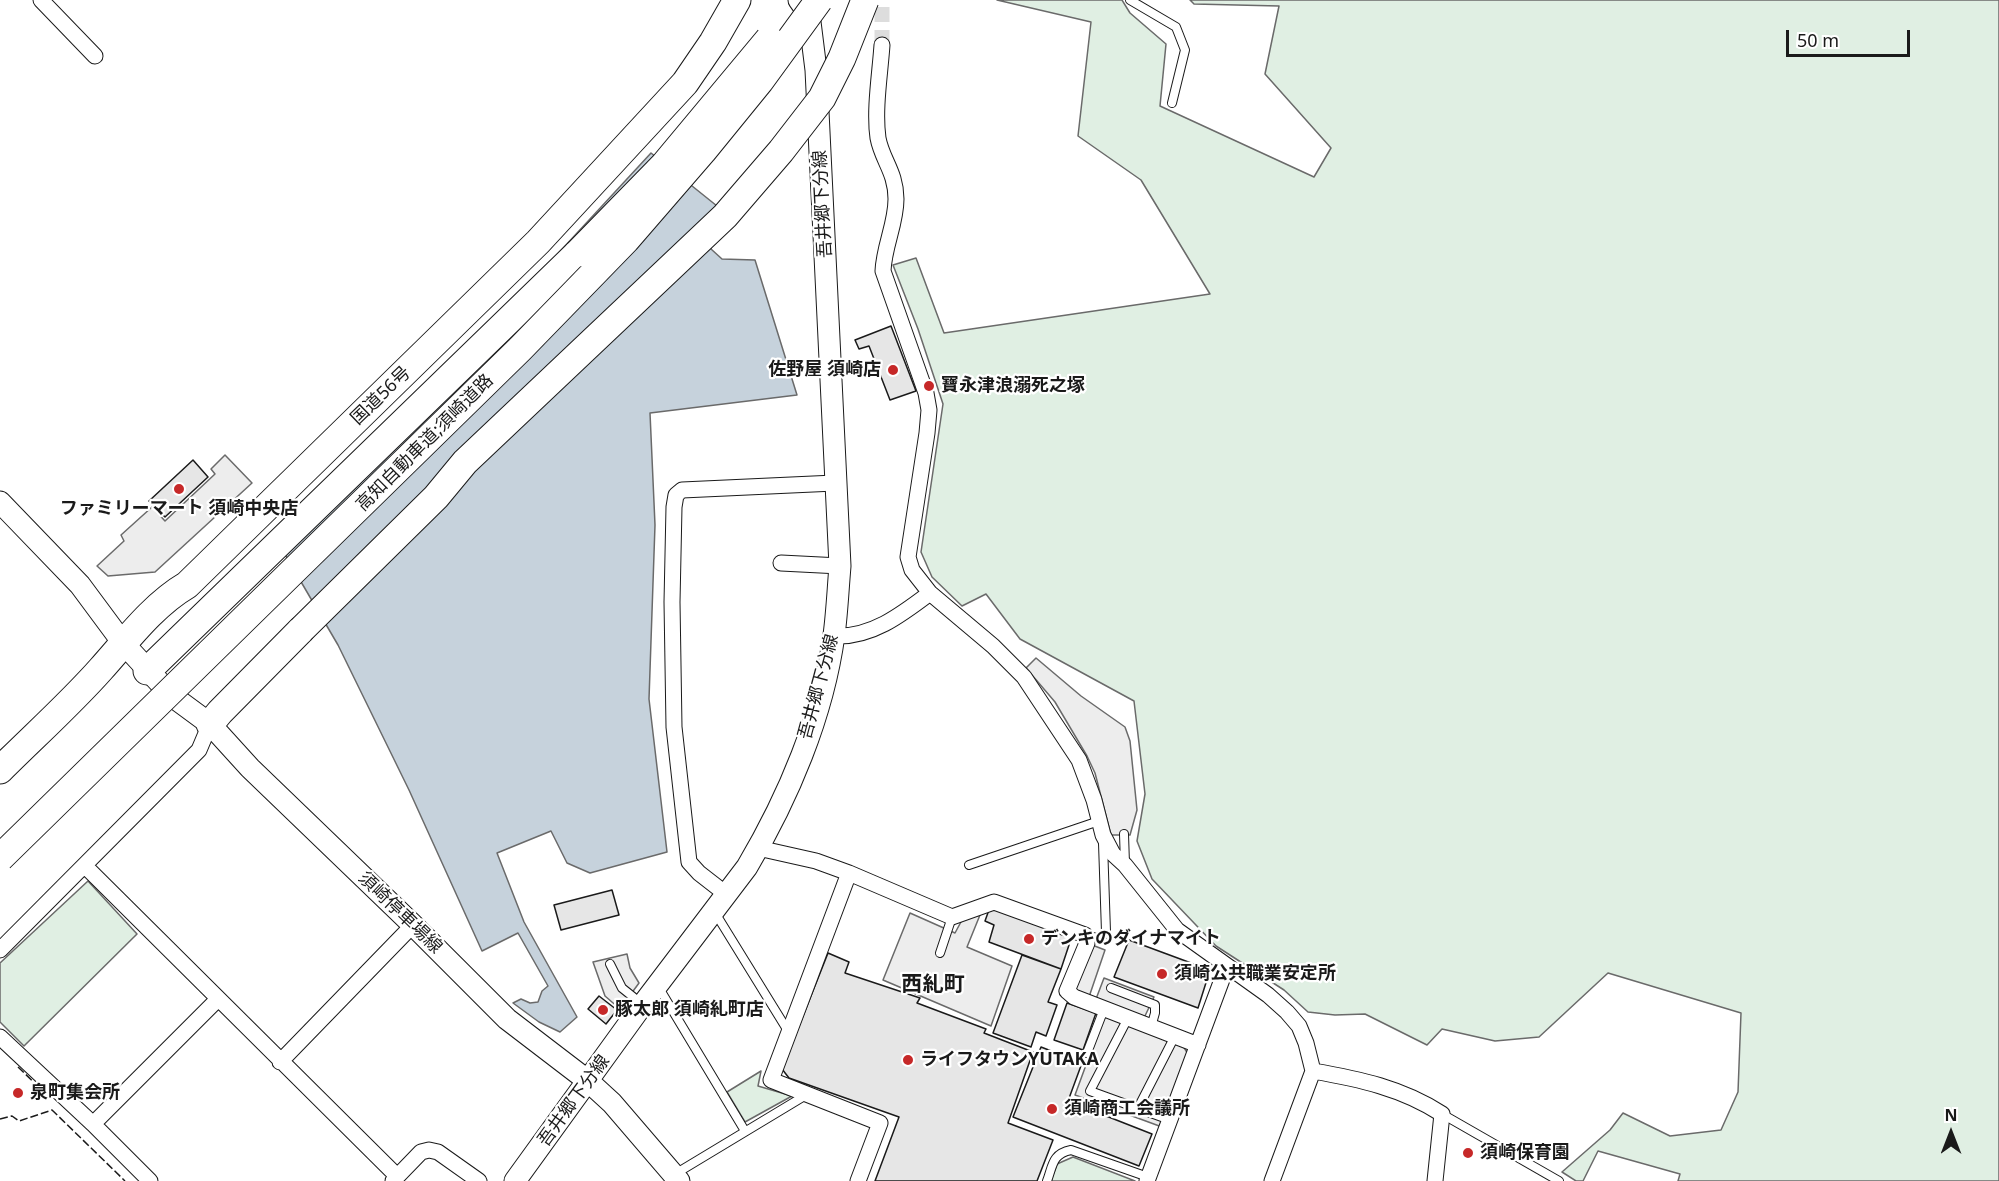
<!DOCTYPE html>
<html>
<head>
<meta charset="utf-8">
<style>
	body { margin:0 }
	#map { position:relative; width:1999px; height:1181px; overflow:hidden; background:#fff; font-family:"Noto Sans",sans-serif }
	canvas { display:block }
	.north { position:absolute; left:1921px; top:1103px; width:60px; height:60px; -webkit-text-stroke:4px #fff; paint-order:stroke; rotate:0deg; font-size:16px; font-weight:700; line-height:24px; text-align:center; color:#1a1a1a }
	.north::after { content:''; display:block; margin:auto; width:21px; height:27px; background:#1a1a1a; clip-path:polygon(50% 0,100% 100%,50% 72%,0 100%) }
	.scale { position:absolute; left:1786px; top:30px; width:124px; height:27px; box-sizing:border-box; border:3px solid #1a1a1a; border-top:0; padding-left:8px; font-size:18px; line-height:21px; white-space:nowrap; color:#1a1a1a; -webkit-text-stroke:4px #fff; paint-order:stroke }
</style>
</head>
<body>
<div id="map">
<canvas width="1999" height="1181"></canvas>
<div class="north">N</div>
<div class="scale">50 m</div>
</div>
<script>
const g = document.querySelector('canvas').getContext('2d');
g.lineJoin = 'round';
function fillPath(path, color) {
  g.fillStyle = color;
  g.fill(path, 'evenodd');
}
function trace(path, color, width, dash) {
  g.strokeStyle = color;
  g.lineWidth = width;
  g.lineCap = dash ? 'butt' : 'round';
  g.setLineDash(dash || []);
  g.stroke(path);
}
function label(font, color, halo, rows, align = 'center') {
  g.font = font + ' "Noto Sans","Noto Sans JP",sans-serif';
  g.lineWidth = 4.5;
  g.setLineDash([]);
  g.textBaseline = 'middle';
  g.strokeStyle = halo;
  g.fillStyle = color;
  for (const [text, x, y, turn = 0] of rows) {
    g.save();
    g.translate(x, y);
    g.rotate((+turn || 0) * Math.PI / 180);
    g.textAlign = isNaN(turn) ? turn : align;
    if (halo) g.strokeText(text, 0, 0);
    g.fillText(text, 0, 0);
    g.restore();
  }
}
const green = new Path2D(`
	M997,0H1122L1130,13L1166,44L1160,106L1314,177L1331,148L1265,74L1279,6L1194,4L1190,0H1999V1181H1678L1680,1174L1598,1151L1583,1181H1576L1562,1172L1610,1130L1623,1113L1670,1136L1721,1130L1738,1092L1741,1013L1608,973L1539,1037L1495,1041L1442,1029L1427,1045L1365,1014L1335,1015L1308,1012L1284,990L1216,946L1152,879L1137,841L1145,794L1134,701L1020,639L986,594L962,606L932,577L921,552L943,404L918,329L893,265L916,258L944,333L1210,294L1141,180L1078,136L1091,22Z
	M88,881L137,934L24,1046L0,1022V963Z
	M761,1071L758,1086L792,1096L745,1122L727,1092Z
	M1073,1157L1135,1181H1051L1057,1164Z`);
const parking = new Path2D(`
	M225,455L252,483L155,572L108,576L97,566L124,541L121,535L152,507L165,521L215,474L211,469Z
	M1036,658L1081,696L1125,727L1130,741L1137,810L1130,835H1111L1095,773L1087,756L1055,702L1026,668Z
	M910,913L955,933L962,920L980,915L967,947L1012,966L991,1026L883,980Z
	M1087,943L1105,950L1089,997L1078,993L1069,983Z
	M627,954L630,968L639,983L620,1009L605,996L593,962Z
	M1104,978L1154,997L1144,1018L1096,999Z
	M1104,1016L1183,1046L1188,1054L1162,1127L1075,1095Z`);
const water = new Path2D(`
	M651,153L717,206L711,249L722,259L755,260L797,395L650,413L655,525L649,699L667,852L590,873L567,863L551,831L497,853L524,922L577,1017L560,1032L539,1022L513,1003L521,999L530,1003L538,1002L542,991L548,986L518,933L482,951L409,790L338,645L283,551Z`);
const building = new Path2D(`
	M891,326L916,391L890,400L869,346L859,349L855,340Z
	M193,460L208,477L165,517L149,501Z
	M612,890L619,915L561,930L554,905Z
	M990,907L1066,935L1069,945L1061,969L989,942L994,925L985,921Z
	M1129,940L1210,970L1198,1008L1114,977Z
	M828,953L849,962L845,973L920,998L917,1003L986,1029L984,1033L1033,1052L1008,1123L1053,1140L1037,1181H875L899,1117L789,1078L782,1069Z
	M1022,955L1061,969L1048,1002L1057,1005L1046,1036L1036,1032L1031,1047L993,1033Z
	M599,996L617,1010L606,1024L588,1009Z
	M1067,1003L1096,1013L1083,1050L1054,1040Z
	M1041,1047L1082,1063L1068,1101L1152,1134L1139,1166L1013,1117Z`);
const streetTunnel = new Path2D(`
	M882,45V0`);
const lane = new Path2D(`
	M1130,0L1176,27L1185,50L1172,103
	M1124,834L1125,864
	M969,865L1099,821
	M714,911L788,1031
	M1085,935L1097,938L1102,937L1106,932L1103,843
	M940,953L952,917
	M610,964L622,988L642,1004
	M659,988L745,1131
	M1111,988L1155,1005V1013L1151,1027
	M1128,1018L1090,1091L1170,1120
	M1087,1053L1104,1009
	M1138,1108L1175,1036
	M1442,1114L1559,1181
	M675,1174L806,1095
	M1047,1181C1053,1165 1052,1154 1071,1150L1148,1177`);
const street = new Path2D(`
	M41,0L95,56
	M882,45C880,74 874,110 878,138C882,160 896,172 896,199C896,224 884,246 883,271L926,393L929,410L927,433L908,557L912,570L930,593L993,646L1024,677L1079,760L1094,800L1103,835L1113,854L1125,865L1177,930L1268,995L1287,1012L1299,1026L1306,1043L1313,1071L1272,1181
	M781,563L840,566
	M834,636C871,638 901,615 930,593
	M758,848L816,861L849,873L952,917L994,902L1085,935L1087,943L1067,991L1074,997L1198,1045
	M85,866L397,1176
	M849,873L771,1080L880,1123L858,1181
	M726,894L699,873L689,862L674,727L672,602L674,507L676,495L682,490L835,483
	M0,950L199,750L210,724
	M0,1037L93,1124L150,1181
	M280,1062L413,925
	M1313,1071C1359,1079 1402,1088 1442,1114L1435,1181
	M93,1124L218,999
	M393,1181L421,1152L429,1150L438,1152L479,1181
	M1147,1181L1227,966`);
const secondary = new Path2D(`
	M0,502L80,585L123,643L172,696L210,724L250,768L413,925L507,1019L588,1081L612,1103L679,1181
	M515,1181L643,1004L747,867C788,798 823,716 834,635C837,613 838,589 840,566L816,70L809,14L799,0`);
const highway = new Path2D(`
	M147,671L578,253
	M210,724L220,712L301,630
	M0,770C34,736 70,704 101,669C127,640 153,605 187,585L538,242L685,83L713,42L737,0`);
const highwayBridge = new Path2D(`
	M578,253L664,165L769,39
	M301,630L436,497L465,462L725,216L781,151L822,98L842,58L865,0
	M0,858L520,349L626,240L703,151L760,81L819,0`);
const fence = new Path2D(`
	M18,1067L45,1093
	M0,1119L12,1116L19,1121L52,1110L125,1181`);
const markers = [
	[893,370,6,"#c62828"],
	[929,386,6,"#c62828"],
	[179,489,6,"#c62828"],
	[1029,939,6,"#c62828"],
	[1162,974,6,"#c62828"],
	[603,1010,6,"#c62828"],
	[908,1060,6,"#c62828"],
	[18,1093,6,"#c62828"],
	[1052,1109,6,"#c62828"],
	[1468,1153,6,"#c62828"]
];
const streetNames = [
	["吾井郷下分線",823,204,-93],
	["国道56号",381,396,-44],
	["高知自動車道;須崎道路",425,443,-45],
	["吾井郷下分線",819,687,-75],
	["須崎停車場線",400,913,44],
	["吾井郷下分線",574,1101,-54]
];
const poiNames = [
	["佐野屋 須崎店",881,370,"right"],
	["寶永津浪溺死之塚",941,386],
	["ファミリーマート 須崎中央店",179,509,"center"],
	["デンキのダイナマイト",1041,939],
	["須崎公共職業安定所",1174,974],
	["豚太郎 須崎糺町店",615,1010],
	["ライフタウンYUTAKA",920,1060],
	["泉町集会所",30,1093],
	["須崎商工会議所",1064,1109],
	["須崎保育園",1480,1153]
];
const quarterNames = [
	["西糺町",933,985]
];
fillPath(green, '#e0efe3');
trace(green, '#6a6a6a', 1.5);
fillPath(parking, '#ededed');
trace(parking, '#6a6a6a', 1.5);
fillPath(water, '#c6d2dc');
trace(water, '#6a6a6a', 1.5);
fillPath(building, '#e6e6e6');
trace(building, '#1a1a1a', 1.5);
trace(streetTunnel, '#ddd', 15, [15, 8]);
trace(lane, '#1a1a1a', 10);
trace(street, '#1a1a1a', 17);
trace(secondary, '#1a1a1a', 23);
trace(highway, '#1a1a1a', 29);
trace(lane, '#fff', 8);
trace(street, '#fff', 15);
trace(secondary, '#fff', 21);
trace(highway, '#fff', 27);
trace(highwayBridge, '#1a1a1a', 29, []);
trace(highwayBridge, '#fff', 27);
trace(fence, '#1a1a1a', 1.5, [8, 3]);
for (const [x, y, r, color] of markers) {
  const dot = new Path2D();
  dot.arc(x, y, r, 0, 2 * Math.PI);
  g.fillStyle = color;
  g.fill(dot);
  trace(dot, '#fff', 2);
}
label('18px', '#1a1a1a', '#fff', streetNames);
label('bold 18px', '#1a1a1a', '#fff', poiNames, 'left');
label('bold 21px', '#1a1a1a', '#fff', quarterNames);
</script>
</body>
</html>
